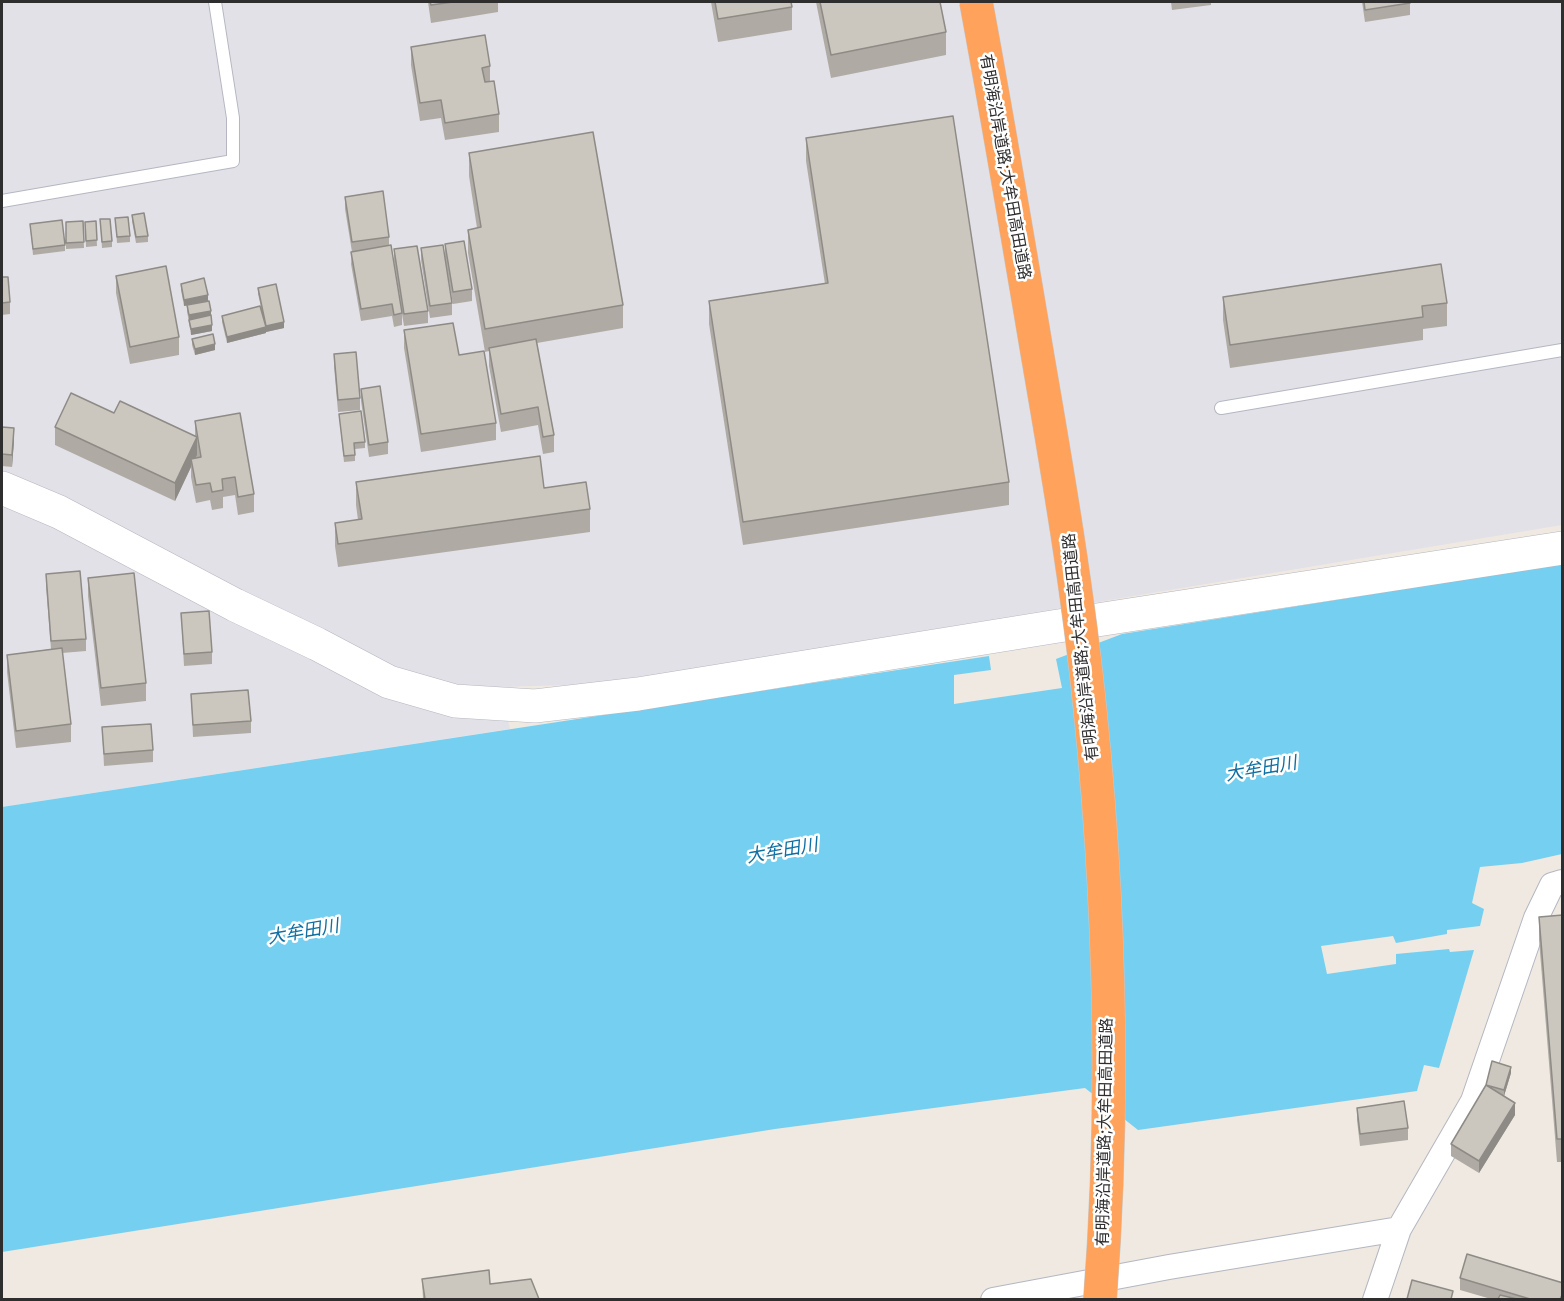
<!DOCTYPE html>
<html>
<head>
<meta charset="utf-8">
<style>
	body { margin:0 }
	#map { position:relative; width:1564px; height:1301px; overflow:hidden; background:#efe9e1; font-family:Inter,sans-serif }
	canvas { display:block }
	.frame { position:absolute; inset:0; border:3px solid #2e2e2e; pointer-events:none }
</style>
</head>
<body>
<div id="map">
<canvas width="1564" height="1301"></canvas>
<div class="frame"></div>
</div>
<script>
const g = document.querySelector('canvas').getContext('2d');
g.lineJoin = 'round';
function fillPath(path, color) {
  g.fillStyle = color;
  g.fill(path, 'evenodd');
}
function trace(path, color, width, dash) {
  g.strokeStyle = color;
  g.lineWidth = width;
  g.lineCap = dash ? 'butt' : 'round';
  g.setLineDash(dash || []);
  g.stroke(path);
}
function label(font, color, halo, rows, align = 'center') {
  g.font = font + ' Inter,"Noto Sans JP",sans-serif';
  g.lineWidth = 5;
  g.setLineDash([]);
  g.textBaseline = 'middle';
  g.strokeStyle = halo;
  g.fillStyle = color;
  for (const [text, x, y, turn = 0] of rows) {
    g.save();
    g.translate(x, y);
    g.rotate((+turn || 0) * Math.PI / 180);
    g.textAlign = isNaN(turn) ? turn : align;
    if (halo) g.strokeText(text, 0, 0);
    g.fillText(text, 0, 0);
    g.restore();
  }
}
const industrial = new Path2D(`
	M2,2H1562V525L603,684L500,687L510,729L2,807Z`);
const water = new Path2D(`
	M1562,564V854L1522,863L1480,867L1472,903L1484,909L1480,926L1447,930V934L1396,943L1393,936L1321,946L1327,974L1396,964V954L1449,949L1450,952L1474,950L1439,1068L1424,1065L1417,1091L1138,1130L1085,1088L775,1129L2,1252V807L989,656L991,670L954,675V704L1062,688L1056,659L1122,634Z`);
const lane = new Path2D(`
	M2,201L233,161V118L215,2
	M1221,408L1562,350`);
const street = new Path2D(`
	M993,1300L1169,1267L1399,1229
	M1375,1300L1399,1229L1473,1101L1536,918L1552,885L1562,882`);
const secondary = new Path2D(`
	M2,488L59,512L235,605L317,644L389,682L455,701L535,706L638,694L1052,627L1562,548`);
const highwayBridge = new Path2D(`
	M976,2C998,120 1018,239 1038,358C1058,474 1078,591 1090,709C1110,903 1115,1105 1100,1300`);
const wall = new Path2D(`
	M428,2H498V12L431,23Z
	M711,2H791L792,7V30L718,42Z
	M816,2H940L946,32V55L831,78Z
	M1171,2H1211V5L1172,10Z
	M1362,2H1410V15L1365,22Z
	M411,47L490,66V82L499,114V132L445,140L441,118L420,121L411,65Z
	M806,138L1009,482V505L743,545L709,324V301L825,284L806,161Z
	M469,153L623,305V328L537,343L554,435V452L543,454L538,425L501,432L489,366V351L485,352L468,253V230L477,228L469,176Z
	M345,197L389,237V246L401,304L394,261V249L428,311V323L404,326L402,314V325L394,327L392,316L361,321L351,264L352,252L345,209Z
	M132,215L148,236V242L136,243L132,221Z
	M115,218L130,236V242L117,243Z
	M100,219L112,241V247L102,248Z
	M83,221L84,248L66,249V222Z
	M96,221L97,246L86,247L85,222Z
	M30,224L65,245V251L33,255Z
	M445,244L472,289V301L453,304L447,269L452,303V315L430,318L421,260V248L445,255Z
	M116,276L179,337V355L130,364L116,293Z
	M2,277L10,302V314L2,315Z
	M181,284L208,301L184,306L181,290Z
	M258,288L284,328L266,332V328V333L227,343L222,322V316L264,320L258,294Z
	M1223,297L1447,303V326L1423,329V340L1230,368L1223,320Z
	M187,305L211,317L212,331L191,335L187,311Z
	M404,330L459,355L496,423V440L421,452L404,348Z
	M192,339L215,350L195,355L192,345Z
	M334,354L360,398V410L338,412L334,366Z
	M361,389L388,442V454L369,457L361,401Z
	M114,413L195,436V421L254,494V512L238,515L235,495L223,497V508L212,510L210,500L196,503L191,477V467L175,501L55,445V427Z
	M339,414L365,442V448L355,449V461L344,462Z
	M2,427L14,440L12,467L2,466Z
	M356,482L544,488L590,509V532L338,567L335,546V523L358,520L356,505Z
	M46,574L86,639V651L62,653L71,724V742L16,748L7,672V655L51,649L46,586Z
	M88,578L146,683V701L101,706L88,596Z
	M181,613L212,652V664L184,666Z
	M191,694L251,721V733L193,737Z
	M102,727L153,750V762L104,766Z
	M1563,915V1162H1557L1539,940V917Z
	M1511,1073L1504,1096L1515,1115L1479,1173L1451,1156V1144L1486,1086V1085Z
	M1357,1108L1408,1128V1140L1360,1146L1357,1120Z
	M1460,1278L1563,1299H1491L1460,1290Z
	M422,1279L490,1284L539,1299H423Z`);
const shadedWall = new Path2D(`
	M208,295V301L184,306V300Z
	M211,311V317L189,321V315Z
	M284,322V328L266,332V326Z
	M212,325V331L191,335V329Z
	M266,327V333L227,343V337Z
	M215,344V350L195,355V349Z
	M14,428V440L12,467V455Z
	M197,437V455L192,465L191,459V467L175,501V483Z
	M1511,1067V1073L1504,1096V1090Z
	M1515,1103V1115L1479,1173V1161Z`);
const building = new Path2D(`
	M430,2H453L431,5Z
	M715,2H791L792,7L718,19Z
	M820,2H940L946,32L831,55Z
	M1364,2H1410V3L1365,10Z
	M485,35L490,66L482,68L485,82L494,81L499,114L445,123L441,100L420,103L411,47Z
	M953,116L1009,482L743,522L709,301L828,283L806,138Z
	M593,132L623,305L485,329L468,230L481,227L469,153Z
	M383,191L389,237L352,242L345,197Z
	M144,213L148,236L136,237L132,215Z
	M128,217L130,236L117,237L115,218Z
	M100,219H110L112,241L102,242Z
	M62,220L65,245L33,249L30,224Z
	M83,221L84,242L66,243V222Z
	M96,221L97,240L86,241L85,222Z
	M464,241L472,289L453,292L445,244Z
	M391,245L402,313L394,315L392,304L361,309L351,252Z
	M443,245L452,303L430,306L421,248Z
	M417,246L428,311L404,314L394,249Z
	M1441,264L1447,303L1422,306L1423,317L1230,345L1223,297Z
	M166,266L179,337L130,347L116,276Z
	M2,277H8L10,302L2,303Z
	M204,278L208,295L184,300L181,284Z
	M276,284L284,322L266,326L258,288Z
	M209,301L211,311L189,315L187,305Z
	M260,306L266,327L227,337L222,316Z
	M211,315L212,325L191,329L189,320Z
	M453,323L459,355L484,351L496,423L421,434L404,330Z
	M213,334L215,344L195,349L192,339Z
	M536,339L554,435L543,437L538,407L501,414L489,348Z
	M356,352L360,398L338,400L334,354Z
	M380,386L388,442L369,445L361,389Z
	M71,393L114,413L120,401L197,437L175,483L55,427Z
	M361,411L365,442L354,443L355,455L344,456L339,414Z
	M240,413L254,494L238,497L235,477L222,479L223,490L212,492L210,483L196,485L191,459L201,457L195,421Z
	M2,427L14,428L12,455L2,454Z
	M540,456L544,488L586,482L590,509L338,544L335,523L362,519L356,482Z
	M80,571L86,639L51,641L46,574Z
	M134,573L146,683L101,688L88,578Z
	M209,611L212,652L184,654L181,613Z
	M62,648L71,724L16,731L7,655Z
	M248,690L251,721L193,725L191,694Z
	M151,724L153,750L104,754L102,727Z
	M1563,915V1139H1557L1539,917Z
	M1492,1061L1511,1067L1504,1090L1486,1085Z
	M1486,1085L1515,1103L1479,1161L1451,1144Z
	M1404,1101L1408,1128L1360,1134L1357,1108Z
	M1467,1254L1563,1283V1293L1560,1299H1530L1460,1278Z
	M489,1270L490,1284L531,1279L539,1299H425L422,1279Z
	M1412,1280L1453,1291L1451,1299H1407Z
	M1500,1295L1517,1299H1498Z`);
const streetNames = [
	["有明海沿岸道路;大牟田高田道路",1005,167,80],
	["有明海沿岸道路;大牟田高田道路",1081,647,-96],
	["有明海沿岸道路;大牟田高田道路",1105,1132,-89]
];
const waterNames = [
	["大牟田川",1261,769,-10],
	["大牟田川",782,851,-10],
	["大牟田川",303,932,-10]
];
fillPath(industrial, '#e3e1e8');
fillPath(water, '#75cff0');
trace(lane, '#b4b7c1', 14);
trace(street, '#b4b7c1', 26);
trace(secondary, '#b4b7c1', 34);
trace(lane, '#fff', 12);
trace(street, '#fff', 24);
trace(secondary, '#fff', 33);
trace(highwayBridge, '#c9c9c9', 34, []);
trace(highwayBridge, '#ffa35c', 33);
fillPath(wall, '#afaba4');
fillPath(shadedWall, '#8e8b86');
fillPath(building, '#cbc7bf');
trace(building, '#8e8b86', 1.5);
label('16px', '#2e2e2e', '#fff', streetNames);
label('italic 18px', '#0d6fa3', '#fff', waterNames);
</script>
</body>
</html>
